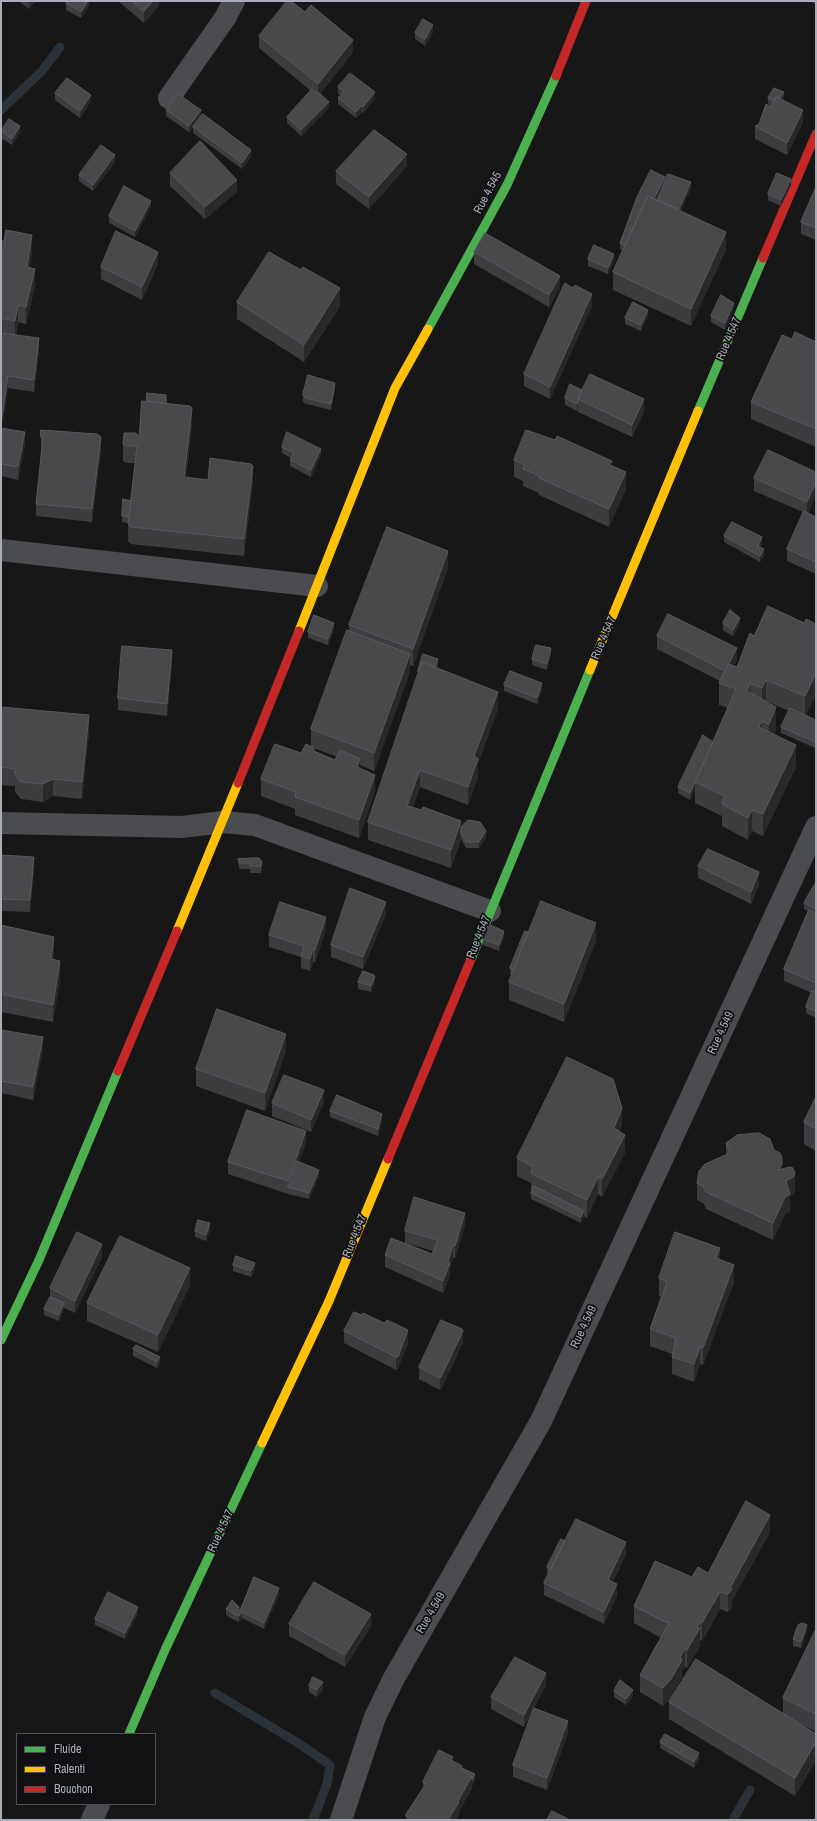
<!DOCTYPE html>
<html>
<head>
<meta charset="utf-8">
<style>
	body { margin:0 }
	#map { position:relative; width:817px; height:1821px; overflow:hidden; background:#171717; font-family:"Archivo Narrow",sans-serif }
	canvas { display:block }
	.frame { position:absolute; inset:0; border:2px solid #a8adb8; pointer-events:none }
	.legend { position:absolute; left:16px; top:1733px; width:140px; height:72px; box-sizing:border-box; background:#111113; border:1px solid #4d4f55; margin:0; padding:5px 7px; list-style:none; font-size:12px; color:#a8adb8 }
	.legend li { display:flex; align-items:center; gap:8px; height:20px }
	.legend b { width:20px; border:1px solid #4d4f55 }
</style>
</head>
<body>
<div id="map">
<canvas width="817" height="1821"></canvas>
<div class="frame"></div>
<ul class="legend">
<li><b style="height:5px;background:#4caf50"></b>Fluide</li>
<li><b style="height:5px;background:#ffc107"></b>Ralenti</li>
<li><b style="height:5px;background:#c62828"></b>Bouchon</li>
</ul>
</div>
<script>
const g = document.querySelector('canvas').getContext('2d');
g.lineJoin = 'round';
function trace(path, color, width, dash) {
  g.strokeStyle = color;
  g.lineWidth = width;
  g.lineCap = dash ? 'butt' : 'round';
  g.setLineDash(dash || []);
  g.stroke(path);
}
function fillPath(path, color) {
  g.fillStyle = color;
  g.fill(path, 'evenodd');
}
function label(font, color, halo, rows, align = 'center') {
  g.font = font + ' "Archivo Narrow",sans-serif';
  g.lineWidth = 3.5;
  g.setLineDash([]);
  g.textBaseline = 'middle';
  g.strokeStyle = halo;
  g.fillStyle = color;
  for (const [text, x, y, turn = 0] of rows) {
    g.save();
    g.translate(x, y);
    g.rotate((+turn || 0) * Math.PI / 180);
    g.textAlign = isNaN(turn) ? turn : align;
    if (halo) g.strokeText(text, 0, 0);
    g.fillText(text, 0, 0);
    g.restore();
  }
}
const stream = new Path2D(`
	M1,110L42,71L60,47
	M215,1693L298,1743L330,1765L327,1784L313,1820
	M733,1820L750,1790`);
const street = new Path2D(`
	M169,98L225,18L234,1
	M1,550L317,586
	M1,823L182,827L223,822L255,825L490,911
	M92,1820L99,1804
	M341,1820L375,1717L394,1678L541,1421L816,827`);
const fast = new Path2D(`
	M428,329L507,185L556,76
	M698,411L763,258
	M471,959L590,670
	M1,1340L39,1260L118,1071
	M129,1734L165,1650L262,1443`);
const slow = new Path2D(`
	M299,631L395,388L428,329
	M590,670L698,411
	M177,931L238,783
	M262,1443L329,1301L388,1159`);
const jam = new Path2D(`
	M556,76L586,1
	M763,258L816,134
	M238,783L299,631
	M118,1071L177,931
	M388,1159L471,959`);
const wall = new Path2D(`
	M20,1H35L29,9L20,2Z
	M89,1V6L81,18L66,10V3Z
	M118,1H159V6L144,23Z
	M809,1H816V4Z
	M433,32L425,46L415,39V33Z
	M259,36L353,52L320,94L329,108L301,136L287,123V117L311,91L259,48Z
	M338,87L375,98L363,113L362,112L356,118L338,104V98L341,95L338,94Z
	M55,93L91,101L80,118L55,100Z
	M768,98L784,99L783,100L803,122L787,155L755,139V126L759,124L771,106L768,104Z
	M166,110L201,116L194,125L251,157L242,169L193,133V127L189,132L166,116Z
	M1,131L20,132L12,145L1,138Z
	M115,162L93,191L79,181V175Z
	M407,166L369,209L336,184V171Z
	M170,173L237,192L205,219L170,186Z
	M665,181L691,188L681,211L726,249L691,326L613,290V272L623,251L620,249V243Z
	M791,185L781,206L768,200V194Z
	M816,187V240L801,234V222Z
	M151,207L135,237L109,223V216Z
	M1,241L32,253L30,267L35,286L26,324L18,322L16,335L39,350L34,392L8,388L2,428L25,445L18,480L1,476Z
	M474,252L560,288L549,307L474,264Z
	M588,259L614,261L608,274L588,266Z
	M158,264L142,300L101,279V267Z
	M237,302L340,306L304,362L237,319Z
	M592,306L550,399L524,386V374Z
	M734,309L725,330L711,322V316Z
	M648,316L641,331L625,324V318Z
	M792,339L816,342V447L751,419V402Z
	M335,389L331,410L306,404L303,402V395Z
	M582,390L644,412L632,437L578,412V408L577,411L565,405V398Z
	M166,403L192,426L186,478L208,480L253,483L244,556L131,544L128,541V523L122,522L123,499L131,501L135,463H126L123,461V444L139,436Z
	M41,437L101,450L92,522L36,516V504L42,449H41Z
	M282,447L321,455L311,477L290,466V460L291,458L282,453Z
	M514,460L612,465L626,489L609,527L539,495V493L523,486V481L514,477Z
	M816,472V495L808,513L816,517V574L787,561V549L803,512L754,491V478Z
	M724,536L762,544L760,547L764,555L760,562L724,542Z
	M448,568L413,666L410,665V672L374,771L360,765V769L375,792L359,838L295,815V809L261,796V779L311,747V729L349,631V625ZM311,747L337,757L335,760L314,751Z
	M723,623L740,624L733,636L723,630Z
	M804,623L816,624V694L806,715L816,720V746L815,748L781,733V727L789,711L766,701L776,729L774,734L796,767L763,836L752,831L748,840L722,826V816L695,803V788L690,800L678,793V787L713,742L728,708L719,705V683L720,681L657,649V636L737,660L734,666L737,667L754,636Z
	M334,630L328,645L308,638V632Z
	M551,654L547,670L532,665V659Z
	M172,663L167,716L118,710V698Z
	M438,666L437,668L498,709L478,763V776L468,805L420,787L413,807L461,827L486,838L479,848H466L461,839L451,868L368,840V822L418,675V671Z
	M504,685L542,690L537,704L504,691Z
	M1,707L89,732L82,799L53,796L43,802L21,799L15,792V786L1,785Z
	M1,855L34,869L30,912L1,911Z
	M259,858L262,868L261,873H250V869H239L238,859Z
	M698,866L759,884L751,904L698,878Z
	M816,882V1018L806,1013V1007L812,993L784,981V969L808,911L804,909V903Z
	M386,914L363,969L331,957V945Z
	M1,925L54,954L53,960L60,979L53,1022L1,1012Z
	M326,929L315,962H313L310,971L301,968V957L269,947V935Z
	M528,932L596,941L564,1022L509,1000V982L512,975L510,974V968Z
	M504,937L499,951L483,945V939Z
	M358,982L375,983L371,992L358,989Z
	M1,1030L43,1049L33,1100L1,1093Z
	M286,1051L265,1111L196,1086V1069Z
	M816,1097V1151L804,1144V1122Z
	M324,1102L311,1132L272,1116V1103Z
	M330,1111L382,1120L378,1136L330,1117Z
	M622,1126L619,1132L625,1153L602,1197L598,1194L587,1218L584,1216L581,1223L531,1199V1193L532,1191L531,1190V1183L517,1176V1158Z
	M306,1143L299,1162L319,1176L309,1199L288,1194L228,1174V1162Z
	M726,1143L774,1150L782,1169L795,1191L793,1195L790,1196V1211L785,1215L773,1240L706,1209L704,1204L697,1200V1183L726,1155Z
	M465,1225L455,1258L453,1257L450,1267V1275L443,1293L385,1267V1255L405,1243V1231ZM405,1243L433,1251L432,1254Z
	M210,1230L206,1241L195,1237V1231Z
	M102,1257L75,1313L64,1308V1309L59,1321L44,1315V1309L50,1298V1288Z
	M720,1259L734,1282L703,1365L700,1364L694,1382L672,1374V1354L650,1346V1329L661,1297L659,1296V1278Z
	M233,1265L255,1269L251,1277L233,1271Z
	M190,1286L158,1352L87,1321V1303Z
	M344,1331L408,1343L398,1369L396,1370L344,1343Z
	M463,1343L441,1389L440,1390L419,1379V1367Z
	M133,1349L160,1363L157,1368L133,1356Z
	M770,1532L732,1601V1607L728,1612L720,1609L702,1641L700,1640V1646L687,1668L685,1667L682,1671V1677L671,1697L663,1706L640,1692V1675L661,1638L634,1623V1606L692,1577L708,1573Z
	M565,1541L626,1554L613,1582L617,1596L604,1624L544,1595V1583L548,1574H547V1567Z
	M279,1595L264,1629L242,1618L239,1622L234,1620L226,1615V1609L240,1610Z
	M138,1613L125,1639L95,1625V1619Z
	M289,1624L371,1626L345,1667L289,1636Z
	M816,1629V1732L799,1723L816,1734V1760L795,1796L669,1719V1702L783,1713V1698Z
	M807,1631L801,1648L793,1646V1639Z
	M546,1685L524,1727L491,1709V1697Z
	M309,1686L323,1689L317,1697L309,1692Z
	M614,1691L633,1696L626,1705L614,1697Z
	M568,1733L547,1790L513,1777V1765Z
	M660,1742L699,1759L694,1768L660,1748Z
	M453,1761L462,1768L475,1780L472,1786V1788L459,1811V1814L456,1820H406V1814L423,1788V1782Z`);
const shadedWall = new Path2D(`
	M30,1H35L29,9V2Z
	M87,1H89V6L81,18V12Z
	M153,1H159V6L144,23V11Z
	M433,25V32L425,46V39Z
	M353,40V52L318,96V84Z
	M375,92V98L363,113V107Z
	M784,92V99L779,109V103Z
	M91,95V101L80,118V111Z
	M329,102V108L301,136V130Z
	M362,105V112L356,118V112Z
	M201,110V116L189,132V126Z
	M803,110V122L787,155V143Z
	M20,126V132L12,145V139Z
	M251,150V157L242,169V163Z
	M407,154V166L369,209V197Z
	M115,155V162L93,191V185Z
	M665,177V183L649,214V208Z
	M791,179V185L781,206V200Z
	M237,180V192L205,219V207Z
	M691,182V188L679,216V209Z
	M151,201V207L135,237V231Z
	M726,232V249L691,326V309Z
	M32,235V253L27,284V267Z
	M158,252V264L142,300V287Z
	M614,254V261L608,274V268Z
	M35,269V286L26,324V307Z
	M560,276V288L549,307V295Z
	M340,288V306L304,362V345Z
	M592,294V306L550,399V387Z
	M734,303V309L725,330V323Z
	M18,305V322L15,338V321Z
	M648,310V316L641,331V325Z
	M39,338V350L34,392V380Z
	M8,376V388L1,435V423Z
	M335,383V389L331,410V404Z
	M644,399V412L632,437V425Z
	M578,401V408L577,411V404Z
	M192,408V426L184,495V477Z
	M25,432V445L18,480V467Z
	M101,437V450L92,522V509Z
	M321,449V455L311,477V470Z
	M253,466V483L244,556V539Z
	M626,472V489L609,527V509Z
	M816,482V495L807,514V502Z
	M762,537V544L758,552V546Z
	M764,549V555L760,562V556Z
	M448,551V568L413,666V649Z
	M740,618V624L733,636V630Z
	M334,623V630L328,645V639Z
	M551,648V654L547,670V664Z
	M737,648V660L725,683V671Z
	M172,650V663L167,716V704Z
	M410,654V672L374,771V753Z
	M438,659V666L431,682V676Z
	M816,673V694L805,718V696Z
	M766,680V701L762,710V688Z
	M542,683V690L537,704V698Z
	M750,683V705L747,691Z
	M498,692V709L478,763V776L468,805V787L474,756Z
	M776,707V729L769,746V724Z
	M89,715V732L82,799V782Z
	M762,721V743L759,727Z
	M816,740V746L815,748V742Z
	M796,745V767L763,836V814Z
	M360,759V776L357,767Z
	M420,770V787L407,823V806Z
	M375,775V792L359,838V820Z
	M53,779V796L43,802V784Z
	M695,782V788L690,800V793Z
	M752,810V831L748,840V818Z
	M461,821V838L451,868V850Z
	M486,831V838L479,848V842Z
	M34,857V869L30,912V900Z
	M759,872V884L751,904V892Z
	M386,902V914L363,969V957Z
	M326,917V929L315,962V950Z
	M596,923V941L564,1022V1004Z
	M504,931V937L499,951V945Z
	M54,937V954L51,977V959Z
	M313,949V962L310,971V959Z
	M60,961V979L53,1022V1005Z
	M375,977V983L371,992V986Z
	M286,1034V1051L265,1111V1093Z
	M43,1037V1049L33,1100V1087Z
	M324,1090V1102L311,1132V1120Z
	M622,1108V1126L614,1146V1128Z
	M382,1114V1120L378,1136V1129Z
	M306,1131V1143L290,1188L288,1187V1181Z
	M625,1135V1153L602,1197V1179Z
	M782,1158V1175L778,1170Z
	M319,1170V1176L309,1199V1193Z
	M795,1174V1191L793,1195L790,1196V1211L785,1215L773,1240V1223L786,1181Z
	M598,1177V1194L587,1218V1200Z
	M584,1211V1217L581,1223V1217Z
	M465,1213V1225L455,1258V1246Z
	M210,1223V1230L206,1241V1235Z
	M102,1244V1257L75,1313V1301Z
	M453,1245V1257L450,1267V1275L443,1293V1281Z
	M720,1248V1266L716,1258Z
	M255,1263V1269L251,1277V1271Z
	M734,1265V1282L703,1365V1348Z
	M190,1268V1286L158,1352V1335Z
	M64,1303V1309L59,1321V1315Z
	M408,1330V1343L398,1369L396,1370V1357Z
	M463,1331V1343L441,1389L440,1390V1378Z
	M700,1347V1364L694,1382V1364Z
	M160,1357V1363L157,1368V1362Z
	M770,1515V1532L732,1601V1607L728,1612V1594L730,1588Z
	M626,1542V1554L608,1592V1580Z
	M617,1584V1596L604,1624V1612Z
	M279,1588V1595L264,1629V1623Z
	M720,1592V1609L702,1641V1623Z
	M138,1607V1613L125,1639V1633Z
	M242,1612V1618L239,1622V1616Z
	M371,1614V1626L345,1667V1655Z
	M700,1622V1646L687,1668V1650L697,1627Z
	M807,1625V1631L801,1648V1642Z
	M685,1649V1667L682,1671V1677L671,1697L663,1706V1688L682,1654Z
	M546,1673V1685L524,1727V1715Z
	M323,1682V1689L317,1697V1690Z
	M633,1690V1696L626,1705V1699Z
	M568,1721V1733L547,1790V1778Z
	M816,1742V1760L795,1796V1778Z
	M699,1753V1759L694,1768V1762Z
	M475,1774V1780L472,1786V1788L459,1811V1814L456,1820H448L472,1776Z`);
const building = new Path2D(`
	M68,1H88L81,12L66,3Z
	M132,1H153L144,11Z
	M287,1H291L305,12L311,5L353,40L318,84L259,36Z
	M423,19L433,25L425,39L415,33Z
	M350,73L375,92L363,107L362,105L356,112L338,98L344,91L338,87Z
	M67,78L91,95L80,111L55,93Z
	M774,88L784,92L780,99L776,97L774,101L768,98Z
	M312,89L317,93L318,92L329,102L301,130L287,117Z
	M178,94L201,110L189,126L166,110Z
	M776,97L803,110L787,143L755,126L759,124L766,104L771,107Z
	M203,114L251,150L242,163L193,127Z
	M9,119L20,126L12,139L1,131Z
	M374,130L407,154L369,197L336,171Z
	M200,141L237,180L205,207L170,173Z
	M101,145L115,155L93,185L79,175Z
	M651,170L665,177L654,199L648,196L625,246L620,243L637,197Z
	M777,173L791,179L781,200L768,194Z
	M668,174L691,182L679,209L658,200Z
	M124,186L151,201L135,231L109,216Z
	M816,187V228L801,222Z
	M648,196L726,232L691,309L613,272Z
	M6,230L32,235L27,267L35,269L26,307L18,305L15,321L1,318V241H4Z
	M116,231L158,252L142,287L101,267Z
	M485,233L560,276L549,295L474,252Z
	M594,245L614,254L608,268L588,259Z
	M269,252L301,270L303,267L340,288L304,345L237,302Z
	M565,283L573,288L575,285L592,294L550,387L524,374Z
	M721,295L734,303L725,323L711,316Z
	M633,302L648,310L641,325L625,318Z
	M795,332L816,342V429L751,402L782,335L792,339Z
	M1,333L39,338L34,380L8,376L1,423Z
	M590,374L644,399L632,425L578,399Z
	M308,375L335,383L331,404L306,398L303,395Z
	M570,384L582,390L578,399V401L577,404L565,398Z
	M147,393L166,395V403L147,401Z
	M142,401L190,406L192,408L184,477L208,480L210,458L251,464L253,466L244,539L131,527L128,524L137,446H126L123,444L124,433H136L139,436Z
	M1,428L25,432L18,467L1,464Z
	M41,430L97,434L101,437L92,509L36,504L43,437H41Z
	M526,430L555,440L557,436L612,461L610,465L626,472L609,509L539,478L540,476L523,469L525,465L514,460Z
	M287,432L321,449L311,470L290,460L294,453L282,447Z
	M768,450L816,472V482L807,502L754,478Z
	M123,499L131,501L129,517L122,516Z
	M804,511L816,517V562L787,549Z
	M732,522L762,537L758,546L764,549L760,556L724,536Z
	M387,527L448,551L413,649L349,625Z
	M768,606L804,623L806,619L816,624V673L805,696L766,680L762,688L750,683L747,691L776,707L769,724L762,721L759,727L796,745L763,814L752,810L748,818L722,804L725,796L695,782L736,689L719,683L728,664L737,667L750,633L754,636Z
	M730,610L740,618L733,630L723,623Z
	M668,614L737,648L725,671L657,636Z
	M314,615L334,623L328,639L308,632Z
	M347,630L410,654L374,753L311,729Z
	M536,645L551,648L547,664L532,659Z
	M122,646L172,650L167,704L118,698Z
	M423,654L438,659L435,667L422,662L419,671H418Z
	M422,662L498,692L474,756L478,759L468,787L420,770L407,806L422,810L423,807L461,821L451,850L368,822Z
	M510,671L542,683L537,698L504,685Z
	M1,707L89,715L82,782L53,779L43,784L21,782L15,774V769L1,767Z
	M790,708L816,720V740L815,742L781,727Z
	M703,735L713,742L690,793L678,787Z
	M275,744L301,753L306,744L314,748V751L335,760L340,750L360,759L357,767L375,775L359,820L295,797L296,792L261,779Z
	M468,820L480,822L486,831L479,842H466L461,834V827Z
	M708,849L759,872L751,892L698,866Z
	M1,855L34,857L30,900L1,899Z
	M259,858L262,862L261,866H250V863H239L238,859Z
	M816,882V909L804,903Z
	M350,888L386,902L363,957L331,945Z
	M541,901L596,923L564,1004L509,982Z
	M280,902L326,917L315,950L313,949L310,959L301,956L304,946L269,935Z
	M809,910L816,913V983L784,969Z
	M488,924L504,931L499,945L483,939Z
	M1,925L54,937L51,959L60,961L53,1005L1,994Z
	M525,931L528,932L514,969L510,968Z
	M363,971L374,975L375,977L371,986L358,982Z
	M812,991L816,993V1011L806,1007Z
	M217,1009L286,1034L265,1093L196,1069Z
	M1,1030L43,1037L33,1087L1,1081Z
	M567,1057L613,1079L622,1108L614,1128L625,1135L602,1179L598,1177L587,1200L534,1175L531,1173L533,1167L517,1158Z
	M284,1075L324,1090L311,1120L272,1103Z
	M337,1095L382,1114L378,1129L330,1111Z
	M816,1097V1129L804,1122Z
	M247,1110L306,1131L288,1181L228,1162Z
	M759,1133L770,1139L774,1150L780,1153L782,1158V1164L778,1170L790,1167L793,1168L795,1174L793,1177L786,1181L790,1194L785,1197L773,1223L706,1192L704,1187L697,1183L699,1171L705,1164L730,1153L726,1143L737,1135Z
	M297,1161L319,1170L309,1193L288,1187Z
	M534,1186L584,1211L581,1217L531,1193Z
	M414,1197L465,1213L455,1246L453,1245L448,1261L450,1263L443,1281L385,1255L391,1238L432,1254L438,1240L405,1231Z
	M198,1220L210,1223L206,1235L195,1231Z
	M77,1232L102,1244L75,1301L50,1288Z
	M675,1232L720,1248L716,1258L734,1265L703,1348L700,1347L694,1364L672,1357L676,1338L650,1329L667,1282L659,1278Z
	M120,1236L190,1268L158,1335L87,1303Z
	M236,1256L255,1263L251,1271L233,1265Z
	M50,1297L64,1303L59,1315L44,1309Z
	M354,1312L362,1315L363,1313L384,1323L387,1320L408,1330L398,1357H396L344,1331Z
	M441,1320L462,1329L463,1331L441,1377L440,1378L419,1367Z
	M136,1345L160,1357L157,1362L133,1349Z
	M746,1501L770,1515L730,1588L732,1589L728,1594L720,1592L702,1623L700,1622L697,1627L700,1628L687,1650L685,1649L682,1654L680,1657L682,1660L671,1679L663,1688L640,1675L669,1623L663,1621L634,1606L655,1561L692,1577L698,1567L708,1573Z
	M576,1519L626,1542L608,1580L617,1584L604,1612L544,1583Z
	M561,1539L565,1541L551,1569L547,1567Z
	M254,1577L279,1588L264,1623L242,1612L239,1616L234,1614L226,1609L232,1600L239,1607L238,1609L240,1610Z
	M314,1582L371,1614L345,1655L289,1624Z
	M108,1592L138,1607L125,1633L95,1619Z
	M803,1623L807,1625L801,1642L793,1639L798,1625Z
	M816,1629V1714L783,1698Z
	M515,1657L546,1673L524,1715L491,1697Z
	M696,1659L816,1734V1742L795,1778L669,1702Z
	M313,1677L323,1682L317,1690L309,1686Z
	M620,1680L633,1690L626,1699L614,1691Z
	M534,1708L568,1721L547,1778L513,1765Z
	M665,1734L699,1753L694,1762L660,1742Z
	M439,1750L453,1757L451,1760L462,1766L461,1770L472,1776L458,1801L459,1802L448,1820H414L406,1816V1814L426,1784L423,1782Z
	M462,1768L475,1774L472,1780V1776L462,1771Z
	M552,1811L570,1820H547Z`);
const streetNames = [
	["Rue 4.545",488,193,-62],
	["Rue 4.547",729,339,-67],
	["Rue 4.547",604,638,-67],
	["Rue 4.547",479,937,-68],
	["Rue 4.549",721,1033,-65],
	["Rue 4.547",355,1236,-68],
	["Rue 4.549",584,1327,-65],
	["Rue 4.547",221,1531,-65],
	["Rue 4.549",431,1613,-60]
];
trace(stream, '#2a3239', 9);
trace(street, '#4b4c50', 22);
trace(fast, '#4caf50', 9);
trace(slow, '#ffc107', 9);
trace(jam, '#c62828', 9);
fillPath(wall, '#3d3d3f');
fillPath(shadedWall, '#29292a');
fillPath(building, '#49494c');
trace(building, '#58595d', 1);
label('12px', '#a8adb8', '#111113', streetNames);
</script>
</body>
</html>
